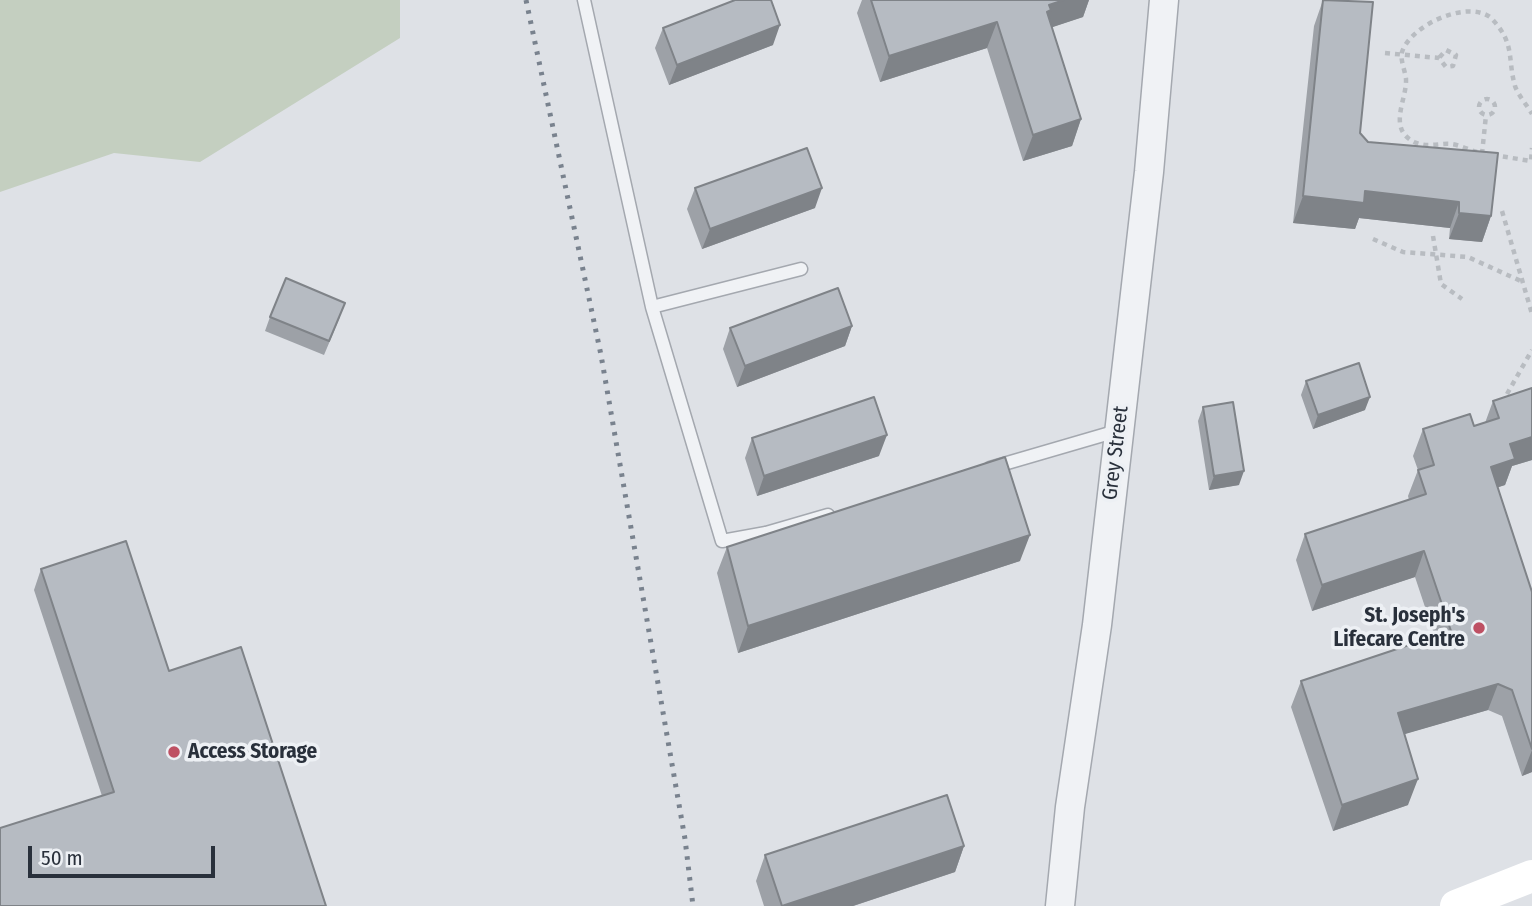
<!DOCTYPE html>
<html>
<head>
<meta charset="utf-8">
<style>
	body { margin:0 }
	#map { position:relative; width:1532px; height:906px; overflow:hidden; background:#dee1e6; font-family:"Fira Sans Condensed",sans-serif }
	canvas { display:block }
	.scale { position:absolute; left:28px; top:846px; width:187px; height:32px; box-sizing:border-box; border:4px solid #29303b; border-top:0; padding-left:9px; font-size:21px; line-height:24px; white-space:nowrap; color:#29303b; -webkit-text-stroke:5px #edf0f4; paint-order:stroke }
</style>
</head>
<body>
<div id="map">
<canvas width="1532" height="906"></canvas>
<div class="scale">50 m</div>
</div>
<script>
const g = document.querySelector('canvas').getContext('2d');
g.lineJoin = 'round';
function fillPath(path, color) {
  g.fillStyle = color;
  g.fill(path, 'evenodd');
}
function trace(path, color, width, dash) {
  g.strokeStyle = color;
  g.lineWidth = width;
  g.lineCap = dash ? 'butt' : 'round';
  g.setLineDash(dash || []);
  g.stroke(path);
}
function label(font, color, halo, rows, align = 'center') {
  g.font = font + ' "Fira Sans Condensed",sans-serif';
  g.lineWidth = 7;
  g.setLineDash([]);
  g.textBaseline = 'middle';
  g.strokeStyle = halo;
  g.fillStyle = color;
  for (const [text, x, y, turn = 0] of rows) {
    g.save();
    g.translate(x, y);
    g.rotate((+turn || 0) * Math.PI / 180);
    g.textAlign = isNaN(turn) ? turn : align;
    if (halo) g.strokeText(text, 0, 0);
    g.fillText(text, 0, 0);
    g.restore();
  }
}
const green = new Path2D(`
	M0,0H400V38L200,162L114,153L0,192Z`);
const path = new Path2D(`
	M1385,53L1439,58L1446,67L1453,66L1456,55L1446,50L1439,58
	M1479 107a8 8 0 1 1 16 0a8 8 0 1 1-16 0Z
	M1477,152C1469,150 1460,145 1451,144C1439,143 1427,148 1414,142C1387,128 1407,100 1406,79C1405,70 1400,60 1402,52C1411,25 1466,0 1490,17C1516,43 1507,58 1515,86C1518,95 1527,105 1532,114
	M1482,154L1486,115
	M1493,155L1531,161L1532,148
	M1502,211L1532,314
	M1433,236L1441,284L1462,299
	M1373,239L1403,252L1468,257L1523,282
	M1507,394L1532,350`);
const service = new Path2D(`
	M584,0L652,307L722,541L766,533L828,515
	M652,307L801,269
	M990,468L1117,431`);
const tertiary = new Path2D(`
	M1060,906L1070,807L1097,625L1149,172L1164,0`);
const secondary = new Path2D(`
	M1456,906L1532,876`);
const rail = new Path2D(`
	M526,0L601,355L685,839L693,906`);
const wall = new Path2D(`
	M862,0H1089L1083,17L1052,27L1081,119L1072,146L1023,161L987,48L880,82L857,13Z
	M1323,0L1360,133L1368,142L1491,216L1482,242L1449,239L1450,228L1359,218L1355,229L1293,223L1314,26Z
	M663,28L773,45L669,85L655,48Z
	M695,188L815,208L702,249L687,209Z
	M270,317H340L324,355L265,331Z
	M852,326L845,346L737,387L723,349L730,328Z
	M1306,381L1365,410L1313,429L1301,395Z
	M1532,388V460L1512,466L1505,485L1498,487L1532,592V772L1522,776L1502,716L1488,710L1404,734L1408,805L1333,831L1291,707L1301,681L1435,637L1415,577L1312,611L1296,560L1305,534L1409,500L1408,496L1418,470L1413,456L1423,429L1474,426L1485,423L1493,401Z
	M1203,407L1239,485L1209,490L1198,421Z
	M752,438L879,456L757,496L745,458Z
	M727,547L1020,561L738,653L717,573Z
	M41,569L169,671L326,906L102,796L34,590Z
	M964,846L955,872L853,906H764L756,881L765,855Z`);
const shadedWall = new Path2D(`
	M1064,0H1089L1083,17L1044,30L1037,38L1049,5Z
	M997,22L987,48L880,82L889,56Z
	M780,25L773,45L669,85L677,65Z
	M1081,119L1072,146L1023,161L1033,135Z
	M822,188L815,208L702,249L710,229Z
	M1365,191L1459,202L1450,228L1359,218L1355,229L1293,223L1303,196Z
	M1459,213L1491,216L1482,242L1449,239Z
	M852,326L845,346L737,387L745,366Z
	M1370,397L1365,410L1313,429L1318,415Z
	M887,435L879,456L757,496L764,476Z
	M1532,437V460L1512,466L1505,485L1481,493L1491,467L1510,444Z
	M1244,471L1239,485L1209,490L1214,476Z
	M1030,535L1020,561L738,653L748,626Z
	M1424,551L1415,577L1312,611L1322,585Z
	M1498,684L1488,710L1388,739L1398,713Z
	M1532,749V772L1522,776L1532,750Z
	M1418,779L1408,805L1333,831L1342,805Z
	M964,846L955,872L853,906H783Z`);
const building = new Path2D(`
	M735,0H771L780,25L677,65L663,28Z
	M871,0H1064L1049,5L1051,10L1047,12L1081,119L1033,135L997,22L889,56Z
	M1323,0L1373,2L1360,133L1368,142L1498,153L1491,216L1459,213V202L1365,191L1364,203L1303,196Z
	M807,148L822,188L710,229L695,188Z
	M286,278L345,303L329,341L270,317Z
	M838,288L852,326L745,366L730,328Z
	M1359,363L1370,397L1318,415L1306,381Z
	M1532,388V437L1510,444L1515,459L1491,467L1532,592V749L1512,690L1498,684L1398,713L1418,779L1342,805L1301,681L1451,631L1424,551L1322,585L1305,534L1426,494L1418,470L1434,465L1423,429L1470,414L1474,426L1499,418L1493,401Z
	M874,397L887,435L764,476L752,438Z
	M1233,402L1244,471L1214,476L1203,407Z
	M1005,457L1030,535L748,626L727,547Z
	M126,541L169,671L241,647L326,906H0V828L114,792L41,569Z
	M947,795L964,846L782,906L765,855Z`);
const markers = [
	[1479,628,7,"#be5063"],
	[174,752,7,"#be5063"]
];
const streetNames = [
	["Grey Street",1116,453,-83]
];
const poiNames = [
	["St. Joseph's",1465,616],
	["Lifecare Centre",1465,640],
	["Access Storage",188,752,"left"]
];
fillPath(green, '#c4cfc0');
trace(service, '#a4a8af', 15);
trace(tertiary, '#a4a8af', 31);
trace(path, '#b8bcc1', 4.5, [5, 5]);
trace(service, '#f0f2f5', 12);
trace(tertiary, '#f0f2f5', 28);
trace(secondary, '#fff', 32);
trace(rail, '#79828e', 5, [3.5, 7]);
fillPath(wall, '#9da1a7');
fillPath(shadedWall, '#7f8388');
fillPath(building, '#b6bbc2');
trace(building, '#7f8388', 2);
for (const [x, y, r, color] of markers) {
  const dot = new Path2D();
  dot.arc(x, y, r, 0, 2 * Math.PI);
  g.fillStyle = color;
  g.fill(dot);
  trace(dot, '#edf0f4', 2.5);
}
label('21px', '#29303b', '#edf0f4', streetNames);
label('bold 21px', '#29303b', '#edf0f4', poiNames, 'right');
</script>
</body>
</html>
